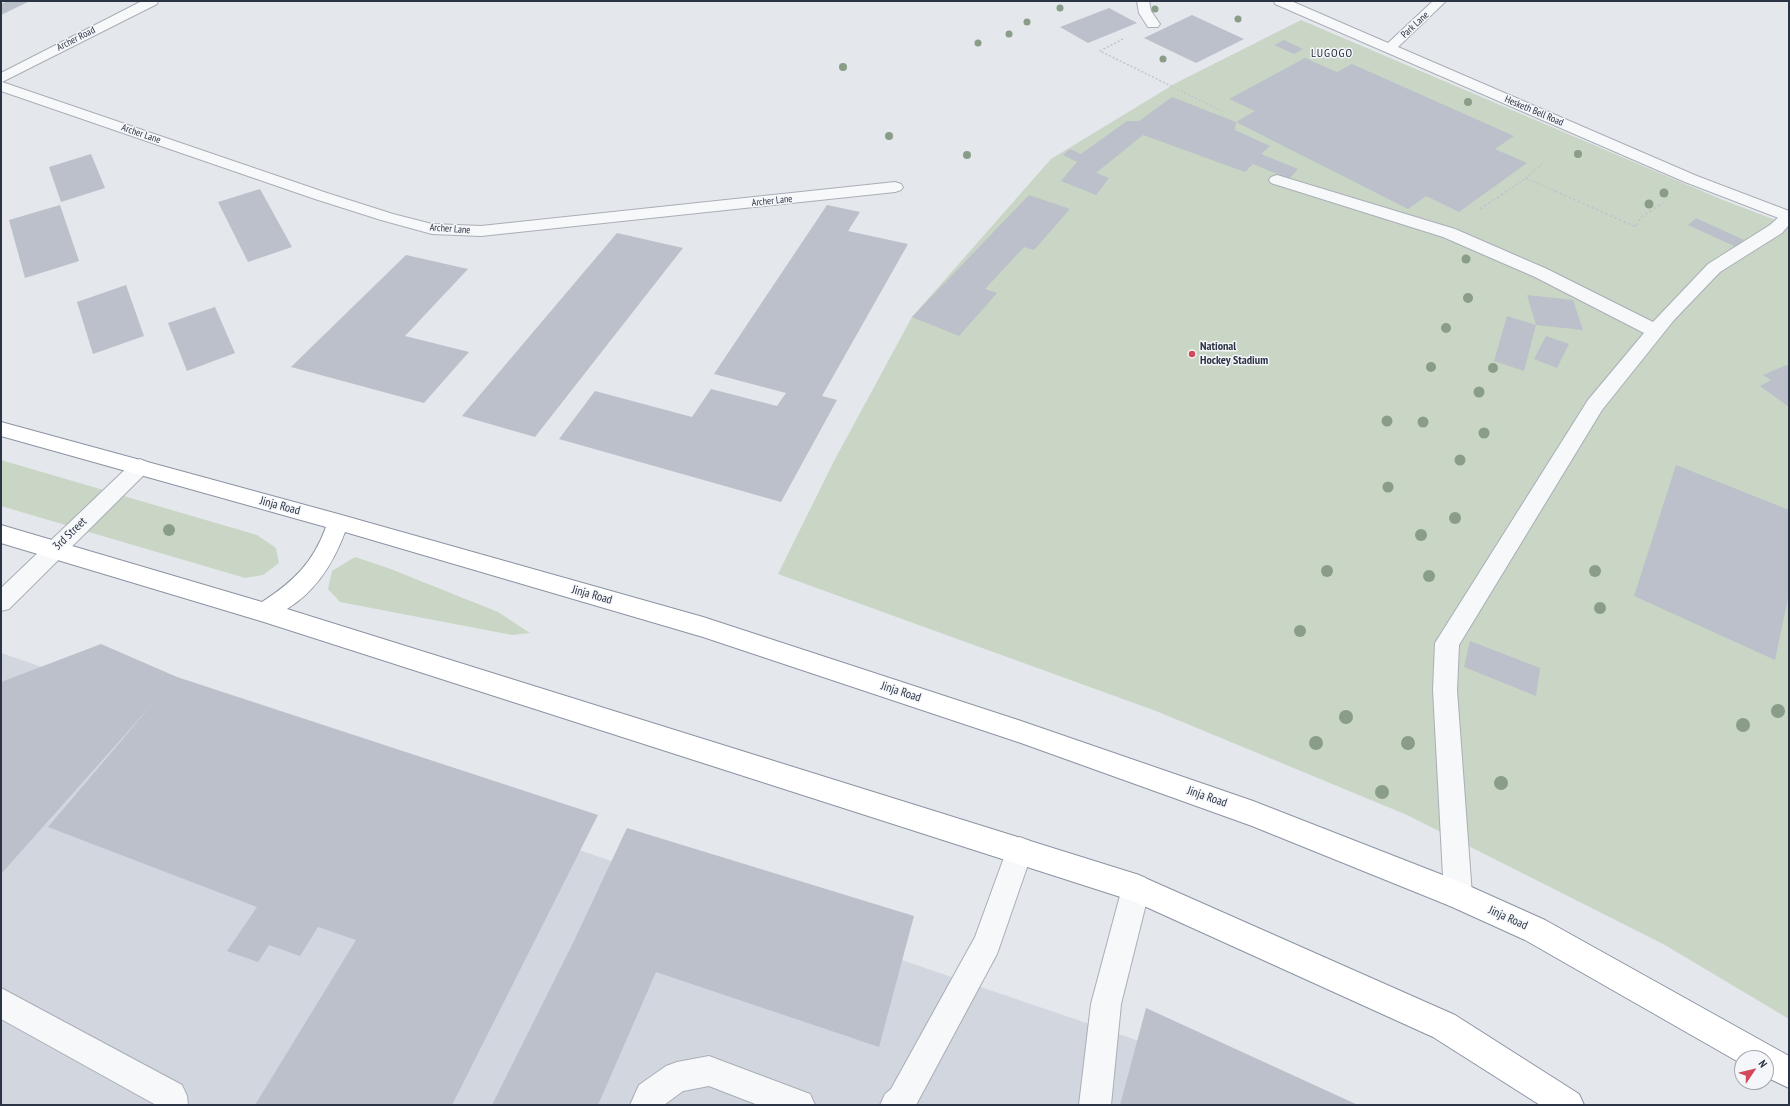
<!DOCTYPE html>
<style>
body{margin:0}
#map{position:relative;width:1790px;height:1106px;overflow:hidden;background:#e4e7ec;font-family:"PT Sans Narrow",sans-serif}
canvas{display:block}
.frame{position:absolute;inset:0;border:2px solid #2b3445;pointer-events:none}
.north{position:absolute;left:1734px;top:1050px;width:40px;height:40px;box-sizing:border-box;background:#f4f6f9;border:1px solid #a4a8b1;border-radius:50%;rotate:55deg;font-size:11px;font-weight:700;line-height:16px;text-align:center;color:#2b3445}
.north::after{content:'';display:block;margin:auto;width:14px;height:18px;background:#d1495b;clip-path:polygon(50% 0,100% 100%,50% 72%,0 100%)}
</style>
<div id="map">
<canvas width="1790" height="1106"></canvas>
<div class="frame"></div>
<div class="north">N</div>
</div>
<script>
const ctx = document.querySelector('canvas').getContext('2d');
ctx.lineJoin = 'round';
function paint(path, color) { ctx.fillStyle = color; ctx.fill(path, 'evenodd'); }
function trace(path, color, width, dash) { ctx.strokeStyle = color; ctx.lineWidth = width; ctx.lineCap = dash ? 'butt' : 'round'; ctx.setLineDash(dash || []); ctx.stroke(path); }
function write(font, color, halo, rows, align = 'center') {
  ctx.font = font + ' "PT Sans Narrow",sans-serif'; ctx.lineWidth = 3; ctx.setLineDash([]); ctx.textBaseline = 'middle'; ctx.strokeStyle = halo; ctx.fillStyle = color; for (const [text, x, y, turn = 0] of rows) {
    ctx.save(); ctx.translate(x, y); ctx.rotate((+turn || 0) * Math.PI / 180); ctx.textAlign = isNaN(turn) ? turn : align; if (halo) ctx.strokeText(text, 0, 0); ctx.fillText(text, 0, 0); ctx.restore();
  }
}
paint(new Path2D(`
 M 1,653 L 1327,1105 L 1,1105 Z`), '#d2d6de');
paint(new Path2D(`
 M 1301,20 L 1723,200 L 1789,225 L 1789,1019 L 1665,945 L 1407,815 L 1156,711 L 778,574 L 834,461 L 912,317 L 1051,159 L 1176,83 Z
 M 1,460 L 257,535 L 276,548 L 279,563 L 263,575 L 245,578 L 1,506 Z
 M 355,557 L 388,568 L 498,612 L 530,633 L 512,635 L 340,602 L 328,589 L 332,571 Z`), '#c9d6c5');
paint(new Path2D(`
 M 8,1 L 30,1 L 1,15 L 1,4 Z
 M 1109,8 L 1137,23 L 1088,43 L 1060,27 Z
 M 1192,15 L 1244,39 L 1196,63 L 1144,38 Z
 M 1284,40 L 1303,49 L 1294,54 L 1274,45 Z
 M 1305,58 L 1337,72 L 1352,64 L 1514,136 L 1495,149 L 1527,163 L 1459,212 L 1426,196 L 1408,209 L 1236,122 L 1255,111 L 1229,99 Z
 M 1172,97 L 1236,122 L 1235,130 L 1270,146 L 1261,154 L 1298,169 L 1289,179 L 1253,164 L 1245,172 L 1143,135 L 1096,173 L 1109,178 L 1096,195 L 1061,181 L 1077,162 L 1063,155 L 1070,149 L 1081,154 L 1127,121 L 1139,121 Z
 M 91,154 L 105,188 L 61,202 L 49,167 Z
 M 260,189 L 292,247 L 248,262 L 218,202 Z
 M 1029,195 L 1070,209 L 1034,250 L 1024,247 L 985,289 L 997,293 L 959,336 L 912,317 Z
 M 60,205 L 79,261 L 25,278 L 9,220 Z
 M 827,205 L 860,212 L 848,231 L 908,244 L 822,396 L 837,400 L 781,502 L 559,439 L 595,391 L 692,417 L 711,389 L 777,406 L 786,393 L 714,374 Z
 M 1696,218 L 1744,240 L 1736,247 L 1688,225 Z
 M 617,233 L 683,248 L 535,437 L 462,416 Z
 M 406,255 L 468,269 L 405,336 L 469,352 L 424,403 L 291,367 Z
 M 126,285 L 144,336 L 93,354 L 77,302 Z
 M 1527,295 L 1573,300 L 1583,330 L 1536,325 L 1524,371 L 1494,361 L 1507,316 L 1536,325 Z
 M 215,307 L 235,353 L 187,371 L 168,323 Z
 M 1546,336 L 1569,344 L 1557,368 L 1534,359 Z
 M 1789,364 L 1789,407 L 1760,386 L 1771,380 L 1763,375 Z
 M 1676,465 L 1789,510 L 1789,593 L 1775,660 L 1634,596 Z
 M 1470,641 L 1540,668 L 1536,696 L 1464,667 Z
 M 101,644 L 177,677 L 598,815 L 452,1105 L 255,1105 L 356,940 L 318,927 L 300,956 L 269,945 L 258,962 L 227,951 L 257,907 L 48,827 L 155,701 L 1,874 L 1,682 Z
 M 627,828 L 914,916 L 879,1047 L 656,972 L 598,1105 L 492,1105 L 573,943 Z
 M 1146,1008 L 1358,1105 L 1120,1105 Z`), '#bbc0ca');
const service = new Path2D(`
 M 1137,1 L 1149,1 L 1151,11 L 1160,24 L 1158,27 L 1148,27 L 1139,13 Z
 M 1277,175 L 1455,229 L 1547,269 L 1653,322 L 1708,264 L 1770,225 L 1782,214 L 1789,212 L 1789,225 L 1782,233 L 1720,272 L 1674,320 L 1602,410 L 1459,645 L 1457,690 L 1472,895 L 1468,905 L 1458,909 L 1448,905 L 1444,895 L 1433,690 L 1435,643 L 1588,400 L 1644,333 L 1535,277 L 1443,237 L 1271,183 L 1269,180 L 1271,177 Z
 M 1020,837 L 1030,841 L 1033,850 L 997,954 L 916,1105 L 880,1105 L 885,1094 L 891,1089 L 975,937 L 1010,841 Z
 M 1136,874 L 1146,878 L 1150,888 L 1121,1004 L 1111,1105 L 1079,1105 L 1091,1004 L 1122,888 L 1126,878 Z
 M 1,988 L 182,1085 L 187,1096 L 188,1105 L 156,1105 L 1,1019 Z
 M 709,1056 L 810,1094 L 815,1105 L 758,1105 L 709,1086 L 683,1091 L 664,1105 L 630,1105 L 639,1085 L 666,1066 L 677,1062 Z`);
const minor = new Path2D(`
 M 142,1 L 158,1 L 157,4 L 2,82 L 327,193 L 393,214 L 432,224 L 481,226 L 895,182 L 901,184 L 903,187 L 901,190 L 895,192 L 481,236 L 432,234 L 381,220 L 315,199 L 1,91 L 1,73 Z
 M 1274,1 L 1291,1 L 1388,43 L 1433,1 L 1446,1 L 1398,47 L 1697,176 L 1789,211 L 1789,222 L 1685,182 L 1275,4 Z
 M 140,459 L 147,462 L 150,467 L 147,472 L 9,609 L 1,611 L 1,588 L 133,462 Z`);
const trunk = new Path2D(`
 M 1,422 L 338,514 L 703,617 L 1021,721 L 1253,801 L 1458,881 L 1545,920 L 1789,1056 L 1789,1088 L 1766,1077 L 1766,1058 L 1742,1058 L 1742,1064 L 1525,940 L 1450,906 L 1252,826 L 1021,743 L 703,637 L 345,532 C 333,564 316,591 287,609 L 1136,874 L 1455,1015 L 1579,1094 L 1584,1105 L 1540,1105 L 1433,1037 L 1133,901 L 264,622 L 1,543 L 1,525 L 262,602 C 293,582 313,563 326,527 L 1,436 Z`);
trace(service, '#a9aeb7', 2);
trace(minor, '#a9aeb7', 2);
trace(trunk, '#8b94a3', 2);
trace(new Path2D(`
 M 1123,39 L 1100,51 L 1224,112
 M 1526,178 L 1557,192
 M 1506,192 L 1526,178 L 1544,162`), '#c2c5cb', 1.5, [2, 2]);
trace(new Path2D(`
 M 1555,191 L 1636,227 L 1641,217 L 1663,203
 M 1480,209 L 1507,191`), '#c2c5cb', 2, [2.5, 2.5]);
paint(service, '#f7f8fa');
paint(minor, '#f7f8fa');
paint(trunk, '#fff');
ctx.fillStyle = '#899d89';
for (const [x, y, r] of [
 [1060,8,3.5],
 [1155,9,3.5],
 [1238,19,3.5],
 [1027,22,3.5],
 [1009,34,3.5],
 [978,43,3.5],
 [1163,59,3.5],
 [843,67,4],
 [1468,102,4],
 [889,136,4],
 [1578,154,4],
 [967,155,4],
 [1664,193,4.5],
 [1649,204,4.5],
 [1466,259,4.5],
 [1468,298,5],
 [1446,328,5],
 [1431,367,5],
 [1493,368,5],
 [1479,392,5.5],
 [1387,421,5.5],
 [1423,422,5.5],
 [1484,433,5.5],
 [1460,460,5.5],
 [1388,487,5.5],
 [1455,518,6],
 [169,530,6],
 [1421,535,6],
 [1327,571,6],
 [1595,571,6],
 [1429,576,6],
 [1600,608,6],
 [1300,631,6],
 [1778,711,7],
 [1346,717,7],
 [1743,725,7],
 [1316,743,7],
 [1408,743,7],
 [1501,783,7],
 [1382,792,7]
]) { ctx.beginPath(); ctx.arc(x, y, r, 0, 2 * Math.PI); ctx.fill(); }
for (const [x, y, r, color] of [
 [1192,354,4,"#d1495b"]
]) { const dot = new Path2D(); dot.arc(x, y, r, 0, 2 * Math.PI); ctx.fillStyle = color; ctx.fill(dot); trace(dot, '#f4f6f9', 1.5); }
write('10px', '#2b3445', '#f4f6f9', [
 ["Park Lane",1415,25,-43],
 ["Archer Road",76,39,-27],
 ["Hesketh Bell Road",1534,111,23],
 ["Archer Lane",141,134,19],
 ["Archer Lane",772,201,-6],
 ["Archer Lane",450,229,4]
]);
ctx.letterSpacing = '1px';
write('12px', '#1d2536', '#f4f6f9', [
 ["LUGOGO",1332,54]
]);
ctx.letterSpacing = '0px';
write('bold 12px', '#2b3445', '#f4f6f9', [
 ["National",1200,347],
 ["Hockey Stadium",1200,361]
], 'left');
write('12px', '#2b3445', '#f4f6f9', [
 ["Jinja Road",280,506,15],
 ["3rd Street",70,534,-44],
 ["Jinja Road",592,595,16],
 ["Jinja Road",901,692,18],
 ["Jinja Road",1207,797,19],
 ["Jinja Road",1508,918,24]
]);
</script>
